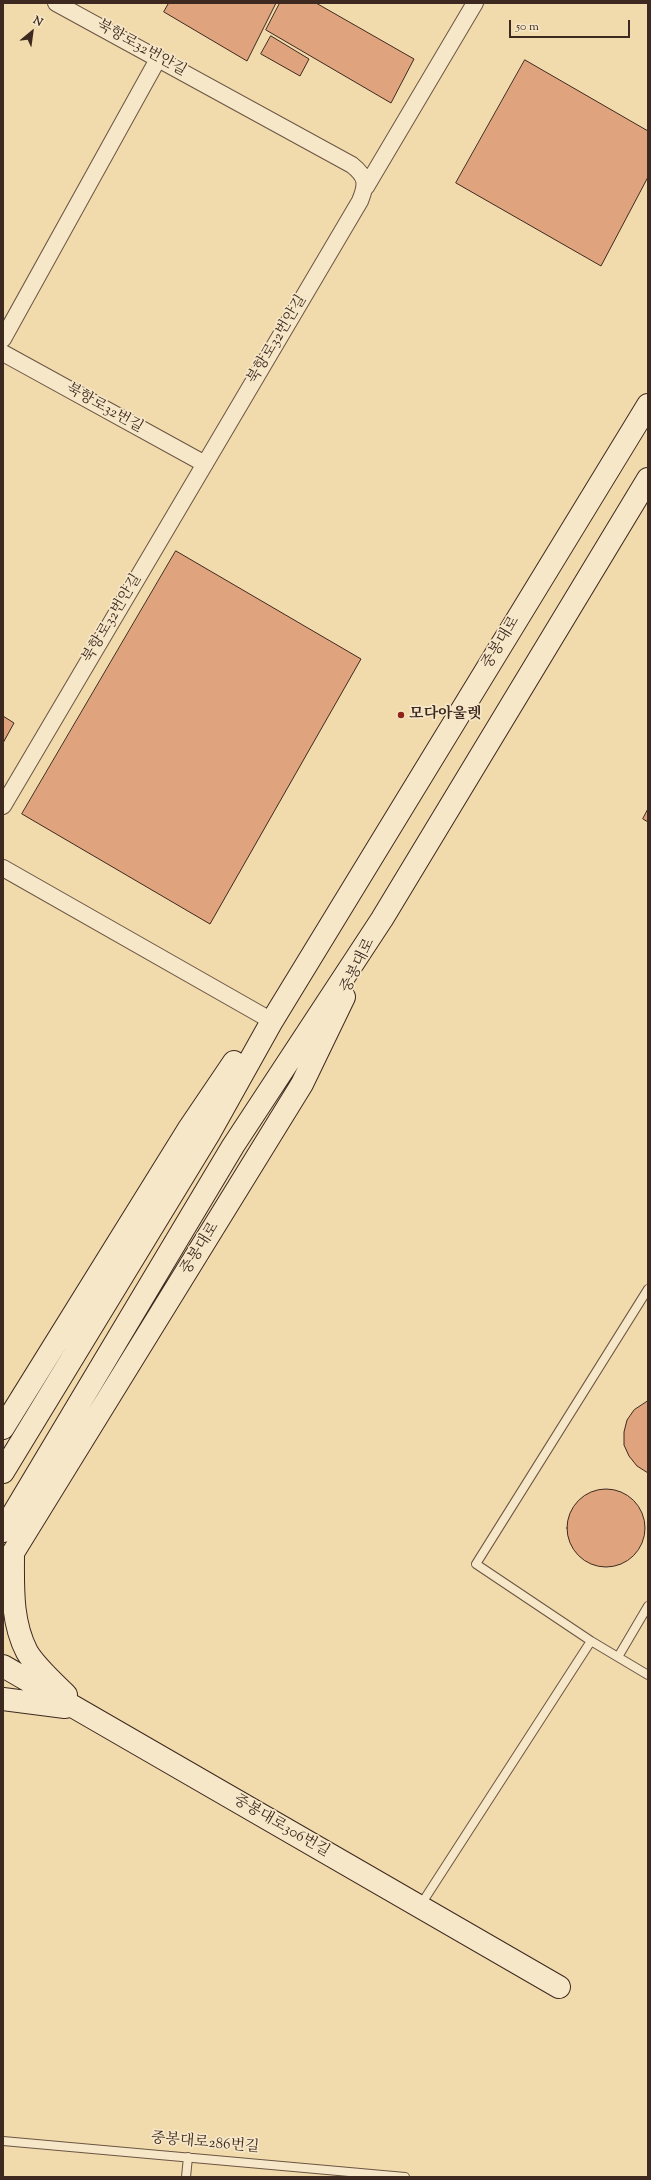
<!DOCTYPE html>
<meta charset="utf-8">
<style>
body{margin:0}
#map{position:relative;width:651px;height:2180px;overflow:hidden;background:#f1daab;font-family:"Sorts Mill Goudy",serif}
canvas{display:block}
.frame{position:absolute;inset:0;border:4px solid #3e2920;pointer-events:none}
.north{position:absolute;left:12px;top:12px;width:40px;height:40px;-webkit-text-stroke:3px #f6e7c8;paint-order:stroke;rotate:29deg;font-size:11px;font-weight:700;line-height:16px;text-align:center;color:#3e2920}
.north::after{content:'';display:block;margin:auto;width:14px;height:18px;background:#3e2920;clip-path:polygon(50% 0,100% 100%,50% 72%,0 100%)}
.scale{position:absolute;left:509px;top:20px;width:121px;height:18px;box-sizing:border-box;border:2px solid #3e2920;border-top:0;padding-left:5px;font-size:12px;line-height:14px;white-space:nowrap;color:#3e2920;-webkit-text-stroke:3px #f6e7c8;paint-order:stroke}
</style>
<div id="map">
<canvas width="651" height="2180"></canvas>
<div class="frame"></div>
<div class="north">N</div>
<div class="scale">50 m</div>
</div>
<script>
const ctx = document.querySelector('canvas').getContext('2d');
ctx.lineJoin = 'round';
function paint(path, color) { ctx.fillStyle = color; ctx.fill(path, 'evenodd'); }
function trace(path, color, width, dash) { ctx.strokeStyle = color; ctx.lineWidth = width; ctx.lineCap = dash ? 'butt' : 'round'; ctx.setLineDash(dash || []); ctx.stroke(path); }
function write(font, color, halo, rows, align = 'center') {
  ctx.font = font + ' "Sorts Mill Goudy","Noto Serif KR",serif'; ctx.lineWidth = 3.5; ctx.setLineDash([]); ctx.textBaseline = 'middle'; ctx.strokeStyle = halo; ctx.fillStyle = color; for (const [text, x, y, turn = 0] of rows) {
    ctx.save(); ctx.translate(x, y); ctx.rotate((+turn || 0) * Math.PI / 180); ctx.textAlign = isNaN(turn) ? turn : align; if (halo) ctx.strokeText(text, 0, 0); ctx.fillText(text, 0, 0); ctx.restore();
  }
}
const building = new Path2D(`
 M 169,3 L 276,3 L 247,61 L 164,12 Z
 M 280,3 L 316,3 L 414,59 L 391,103 L 266,30 Z
 M 271,36 L 309,59 L 300,76 L 261,54 Z
 M 525,60 L 648,131 L 648,177 L 601,266 L 456,183 Z
 M 176,551 L 361,659 L 210,924 L 22,814 Z
 M 3,716 L 14,723 L 3,743 Z
 M 648,809 L 648,822 L 643,819 Z
 M 648,1401 L 648,1473 L 637,1466 L 629,1456 L 624,1445 L 624,1432 L 627,1420 L 634,1410 Z
 M567 1528a39 39 0 1 1 78 0a39 39 0 1 1-78 0Z`);
paint(building, '#dfa47e');
trace(building, '#3e2920', 1);
const lane = new Path2D(`
 M 648,1289 L 476,1564 L 591,1641 L 648,1675
 M 618,1657 L 648,1606
 M 420,1906 L 591,1641
 M 3,2141 L 405,2177
 M 186,2177 L 188,2157`);
const street = new Path2D(`
 M 366,187 L 475,3
 M 3,339 L 158,59
 M 3,353 L 205,464
 M 3,806 L 360,201 C 367,184 367,177 352,165 L 56,3
 M 3,868 L 272,1021`);
const secondary = new Path2D(`
 M 3,1428 L 188,1130 L 234,1062
 M 3,1472 L 210,1132 L 272,1021 L 648,405
 M 3,1531 L 233,1146 L 382,919 L 648,479
 M 13,1553 C 13,1587 11,1621 27,1652 C 35,1666 54,1683 66,1695
 M 3,1569 L 302,1084 L 344,997
 M 3,1666 L 559,1987
 M 3,1699 L 65,1707`);
trace(lane, '#6b5543', 10);
trace(street, '#6b5543', 18);
trace(secondary, '#3e2920', 24);
trace(lane, '#f6e7c8', 8);
trace(street, '#f6e7c8', 16);
trace(secondary, '#f6e7c8', 22);
for (const [x, y, r, color] of [
 [401,715,4,"#8f2418"]
]) { const dot = new Path2D(); dot.arc(x, y, r, 0, 2 * Math.PI); ctx.fillStyle = color; ctx.fill(dot); trace(dot, '#f6e7c8', 1.5); }
write('15px', '#3e2920', '#f6e7c8', [
 ["북항로32번안길",141,49,29],
 ["북항로32번안길",278,340,-59],
 ["북항로32번길",104,409,29],
 ["북항로32번안길",113,619,-59],
 ["중봉대로",502,643,-59],
 ["중봉대로",359,966,-64],
 ["중봉대로",201,1249,-58],
 ["중봉대로306번길",281,1827,30],
 ["중봉대로286번길",205,2144,5]
]);
write('bold 15px', '#3e2920', '#f6e7c8', [
 ["모다아울렛",409,715]
], 'left');
</script>
